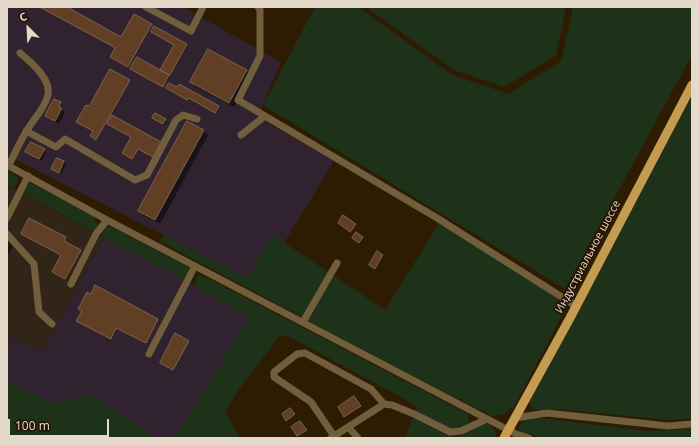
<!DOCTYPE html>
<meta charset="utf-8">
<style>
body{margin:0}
#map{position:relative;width:699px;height:445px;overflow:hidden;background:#2e1c02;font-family:"Open Sans",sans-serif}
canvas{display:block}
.frame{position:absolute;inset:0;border:8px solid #e5d9ca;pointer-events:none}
.north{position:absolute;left:8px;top:8px;width:40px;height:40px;-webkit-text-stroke:3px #241300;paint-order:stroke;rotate:336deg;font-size:11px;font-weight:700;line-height:16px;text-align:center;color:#e5d9ca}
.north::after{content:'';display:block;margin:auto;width:14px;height:18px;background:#e5d9ca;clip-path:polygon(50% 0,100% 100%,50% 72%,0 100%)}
.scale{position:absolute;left:8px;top:419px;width:101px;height:18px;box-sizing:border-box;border:2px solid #e5d9ca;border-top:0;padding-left:5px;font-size:12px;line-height:14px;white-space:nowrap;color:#e5d9ca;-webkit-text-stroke:3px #241300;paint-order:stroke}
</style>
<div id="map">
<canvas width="699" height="445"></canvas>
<div class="frame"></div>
<div class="north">С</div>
<div class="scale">100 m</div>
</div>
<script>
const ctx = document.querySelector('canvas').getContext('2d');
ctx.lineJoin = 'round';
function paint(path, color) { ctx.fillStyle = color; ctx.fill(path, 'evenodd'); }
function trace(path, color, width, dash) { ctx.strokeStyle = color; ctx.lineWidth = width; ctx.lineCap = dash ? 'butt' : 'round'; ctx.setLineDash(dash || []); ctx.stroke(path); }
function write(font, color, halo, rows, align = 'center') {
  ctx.font = font + ' "Open Sans",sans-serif'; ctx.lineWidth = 3; ctx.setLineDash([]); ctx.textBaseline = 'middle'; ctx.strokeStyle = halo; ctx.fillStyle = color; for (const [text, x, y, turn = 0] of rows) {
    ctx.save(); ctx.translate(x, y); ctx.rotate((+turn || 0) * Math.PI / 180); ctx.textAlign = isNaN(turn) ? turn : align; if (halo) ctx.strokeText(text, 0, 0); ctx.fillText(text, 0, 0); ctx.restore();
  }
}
paint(new Path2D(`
 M 9,186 L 104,238 L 44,350 L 7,336 L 7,191 Z`), '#312517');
paint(new Path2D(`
 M 7,7 L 183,7 L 281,62 L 258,117 L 334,161 L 284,243 L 273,235 L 247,278 L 7,155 Z
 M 104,238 L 195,286 L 250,319 L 174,438 L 156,438 L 89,394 L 56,404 L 7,382 L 7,336 L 44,350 Z`), '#30222e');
paint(new Path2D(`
 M 315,7 L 361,7 L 361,9 L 452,75 L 509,94 L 561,61 L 573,7 L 692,7 L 692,55 L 565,289 L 263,105 Z
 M 366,7 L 566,7 L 556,55 L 505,87 L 454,70 Z
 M 692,95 L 692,418 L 668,420 L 559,409 L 535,410 L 529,403 L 540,380 L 577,315 Z
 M 7,171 L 9,171 L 19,178 L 14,189 L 9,186 L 7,191 Z
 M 29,182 L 95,217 L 94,221 L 98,224 L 94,232 L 23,193 Z
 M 440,222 L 551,292 L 560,303 L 563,313 L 514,407 L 504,414 L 492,416 L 376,357 L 160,241 L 164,235 L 247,278 L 273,235 L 385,310 Z
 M 107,226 L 114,228 L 190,268 L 184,280 L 101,236 Z
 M 200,274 L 468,414 L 469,422 L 462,428 L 449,428 L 415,411 L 417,406 L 286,335 L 279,337 L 242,385 L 225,412 L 241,438 L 174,438 L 249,319 L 195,286 L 196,278 Z
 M 7,382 L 56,404 L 89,394 L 156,438 L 7,438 Z
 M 413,418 L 448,436 L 459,436 L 485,424 L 491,425 L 495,432 L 496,438 L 405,438 Z
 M 540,418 L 648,431 L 692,429 L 692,438 L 542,438 L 518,431 L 523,420 Z`), '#1d3219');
paint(new Path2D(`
 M 41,7 L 65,7 L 122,38 L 152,26 L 129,67 L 112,58 L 116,48 Z
 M 175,45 L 187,45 L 164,87 L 132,70 L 160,72 Z
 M 246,71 L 251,75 L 234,107 L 196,87 L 192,82 Z
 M 129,81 L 97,140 L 92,137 L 94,131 L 89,108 Z
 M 60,103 L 63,107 L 62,109 L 65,112 L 59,124 L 50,119 L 46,116 Z
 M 154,118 L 165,120 L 167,122 L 165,125 Z
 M 204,131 L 208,135 L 160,224 L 144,216 L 140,211 Z
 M 44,150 L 46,152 L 42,161 L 26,152 Z
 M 58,159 L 66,164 L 61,174 L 53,169 Z
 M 22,234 L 65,238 L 64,243 L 80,251 L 66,279 L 54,272 L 62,255 Z
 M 7,242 L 13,247 L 7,257 Z
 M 377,253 L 383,257 L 376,269 L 370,265 Z
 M 95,287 L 158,320 L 146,343 L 117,328 L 112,339 L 78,321 Z
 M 188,341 L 174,370 L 162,363 Z
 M 354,397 L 361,407 L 346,417 L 339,407 Z
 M 300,422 L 306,431 L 299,436 L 292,427 Z`), '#0007');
const building = new Path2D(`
 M 40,7 L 67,7 L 121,37 L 134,14 L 152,24 L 128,67 L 110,57 L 115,48 Z
 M 154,26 L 187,44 L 170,75 L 160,70 L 174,45 L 151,32 Z
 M 208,49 L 247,70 L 229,103 L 190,82 Z
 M 137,57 L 169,75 L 163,87 L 130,69 Z
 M 110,69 L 130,80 L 96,140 L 90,136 L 93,131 L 76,122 L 86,105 L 89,106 Z
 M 169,83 L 177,87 L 179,84 L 219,106 L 215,113 L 189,98 L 187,100 L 166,88 Z
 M 54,99 L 61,102 L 59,106 L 62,108 L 55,121 L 45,116 Z
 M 155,113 L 166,119 L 163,124 L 152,118 Z
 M 112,115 L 161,142 L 153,157 L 138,149 L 132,159 L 122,153 L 131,137 L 107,124 Z
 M 187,121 L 204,130 L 155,220 L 138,211 Z
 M 31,142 L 45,149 L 39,159 L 25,152 Z
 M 57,158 L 64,161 L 59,173 L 51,169 Z
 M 343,215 L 356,224 L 350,232 L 338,223 Z
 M 29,218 L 66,237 L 64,241 L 81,250 L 65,279 L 52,272 L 61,255 L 21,234 Z
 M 356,232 L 363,237 L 359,243 L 352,238 Z
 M 377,251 L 383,255 L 375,269 L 369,265 Z
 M 95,285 L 158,319 L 146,343 L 116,328 L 111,339 L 76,321 L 82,311 L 78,309 L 87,292 L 91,294 Z
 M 175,333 L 189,341 L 173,370 L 160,363 Z
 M 354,396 L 361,406 L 344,417 L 338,407 Z
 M 290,408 L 295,414 L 286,421 L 282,414 Z
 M 300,421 L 307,430 L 297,436 L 291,427 Z`);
paint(building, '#613f24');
trace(building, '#7e624d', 1);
trace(new Path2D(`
 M 146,7 L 191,31 L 203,7
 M 258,7 L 260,9 L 260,56 L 238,100 L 437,218 L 576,306
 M 26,131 L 56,147 L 65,139 L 135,180 L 147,175 L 176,120 L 183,115 L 197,119
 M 241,135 L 265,116
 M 7,165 L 107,220 L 516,434 L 529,438
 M 9,165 C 15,153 21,139 29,127 C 35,118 44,108 47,98 C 54,81 31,62 20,53
 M 7,218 L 28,176
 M 7,234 L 34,264 L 39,312 L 52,324
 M 71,284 L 96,234 L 107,220
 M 303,322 L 337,263
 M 149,354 L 195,266
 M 515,418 L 547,413 L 668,426 L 692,424
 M 348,427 L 358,438
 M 334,436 L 311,402 L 274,377 L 274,372 L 297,354 L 305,353 L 371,389 L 384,404
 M 331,438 L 384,404 L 392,405 L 414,414 L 450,432 L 461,431 L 487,419`), '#715e3c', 7);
trace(new Path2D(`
 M 504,438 L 570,318 L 692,85`), '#c39b51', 9);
write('11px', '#e5d9ca', '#241300', [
 ["Индустриальное шоссе",588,257,-62]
]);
</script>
